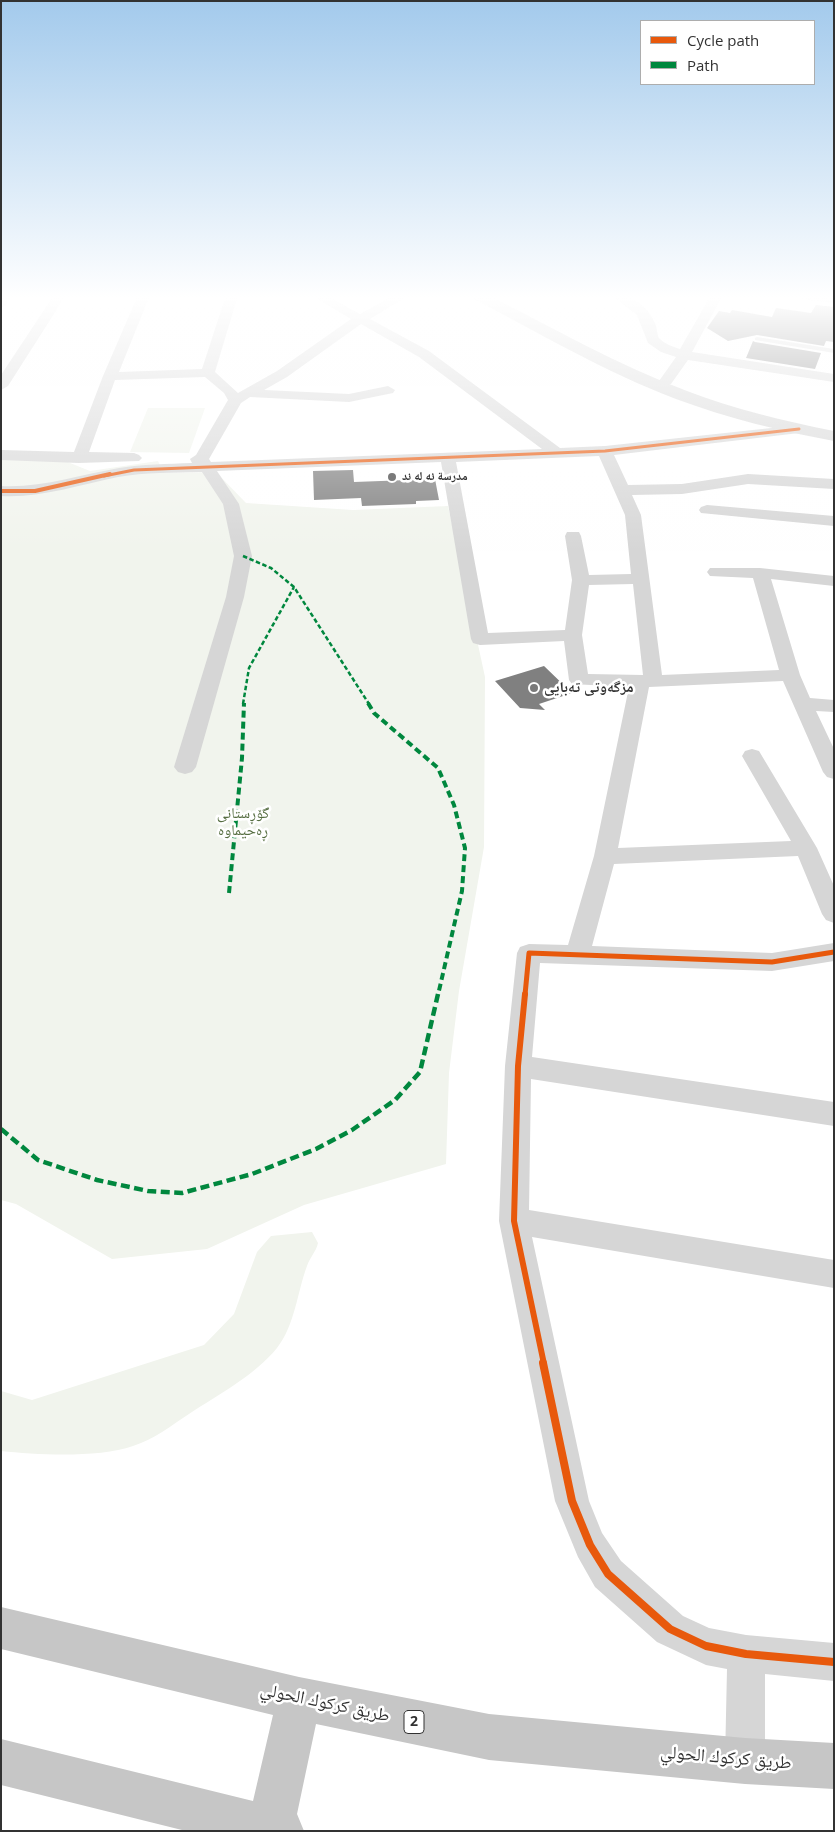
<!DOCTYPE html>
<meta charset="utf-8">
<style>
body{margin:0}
#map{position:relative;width:835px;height:1832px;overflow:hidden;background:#fff;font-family:"Open Sans",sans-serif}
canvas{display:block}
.frame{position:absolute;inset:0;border:2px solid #323232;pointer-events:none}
.legend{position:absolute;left:640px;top:20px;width:175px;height:65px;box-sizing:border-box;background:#fff;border:1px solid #adadad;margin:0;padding:6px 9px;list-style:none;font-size:15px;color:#323232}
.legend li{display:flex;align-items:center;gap:10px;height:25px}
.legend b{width:25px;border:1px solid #adadad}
</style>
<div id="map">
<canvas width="835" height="1832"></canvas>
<div class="frame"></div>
<ul class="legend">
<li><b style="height:6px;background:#e8590c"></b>Cycle path</li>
<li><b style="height:6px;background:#00873e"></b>Path</li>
</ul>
</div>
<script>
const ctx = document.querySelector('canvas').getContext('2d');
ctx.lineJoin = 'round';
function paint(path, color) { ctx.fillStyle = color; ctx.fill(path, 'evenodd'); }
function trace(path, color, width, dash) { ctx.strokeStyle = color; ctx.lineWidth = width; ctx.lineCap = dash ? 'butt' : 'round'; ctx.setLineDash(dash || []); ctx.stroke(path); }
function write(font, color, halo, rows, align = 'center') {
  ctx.font = font + ' "Open Sans","Noto Naskh Arabic",sans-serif'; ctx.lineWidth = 5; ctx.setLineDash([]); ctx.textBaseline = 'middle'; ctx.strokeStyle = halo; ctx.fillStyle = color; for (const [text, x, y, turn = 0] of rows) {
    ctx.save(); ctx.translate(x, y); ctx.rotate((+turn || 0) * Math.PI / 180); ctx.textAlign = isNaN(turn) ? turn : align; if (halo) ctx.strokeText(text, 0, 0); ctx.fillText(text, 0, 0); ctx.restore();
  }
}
paint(new Path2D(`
 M 148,408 L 205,408 L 189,453 L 130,452 Z
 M 1,459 L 60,459 L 90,471 L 158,461 L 164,473 L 216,472 L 246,503 L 353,510 L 448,506 L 485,677 L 484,847 L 459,991 L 449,1073 L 446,1164 L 304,1205 L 207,1249 L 112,1259 L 16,1204 L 1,1200 Z
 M 312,1232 L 318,1243 C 316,1252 310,1257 307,1266 C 297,1293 295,1325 277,1348 C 254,1376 219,1394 189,1414 C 172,1425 153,1440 133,1446 C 99,1458 38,1455 1,1451 L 1,1391 L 32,1400 L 204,1345 L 234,1314 L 257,1252 L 271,1236 Z`), '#f1f4ed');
paint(new Path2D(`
 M 816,305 L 834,307 L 834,342 L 826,341 L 824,346 L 757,335 L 728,341 L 707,328 L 719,311 L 730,313 L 732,310 L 772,317 L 776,308 L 811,313 Z
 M 753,341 L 755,342 L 821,353 L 815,369 L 746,358 Z
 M 353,470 L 354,482 L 435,479 L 439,500 L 416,501 L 416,504 L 362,506 L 361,498 L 314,500 L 313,471 Z
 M 544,666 L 572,693 L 539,704 L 545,710 L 520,708 L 495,681 Z`), '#808080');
paint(new Path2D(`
 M 757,337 L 834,349 L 834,353 L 755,340 L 755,338 Z`), '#d6d6d6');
paint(new Path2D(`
 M 1,295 L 12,295 L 5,306 L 1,307 Z
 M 54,295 L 66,295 L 8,386 L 1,390 L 1,375 Z
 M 138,295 L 150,295 L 119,372 L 202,369 L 226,295 L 238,295 L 215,372 L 238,393 L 277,371 L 351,319 L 311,295 L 326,295 L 360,314 L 394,295 L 409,295 L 370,319 L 429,351 L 560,448 L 605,446 L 799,425 L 804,426 L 806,429 L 804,432 L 799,433 L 614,455 L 628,485 L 682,484 L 748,474 L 834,479 L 834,489 L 748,484 L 682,494 L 632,495 L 641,515 L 662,675 L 779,670 L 753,578 L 710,576 L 707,572 L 710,568 L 760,568 L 834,576 L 834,586 L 771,579 L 800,675 L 810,698 L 834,700 L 834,712 L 816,711 L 834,749 L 834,779 L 827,777 L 823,772 L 783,681 L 649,687 L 618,848 L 791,841 L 742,756 L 745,751 L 752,749 L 759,751 L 817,848 L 834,886 L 834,923 L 826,920 L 822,914 L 798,856 L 614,864 L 592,946 L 772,953 L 834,943 L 834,961 L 772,971 L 540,963 L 532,1057 L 834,1102 L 834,1126 L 531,1079 L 529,1210 L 834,1260 L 834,1288 L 532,1237 L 589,1501 L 602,1533 L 621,1561 L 683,1616 L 709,1628 L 746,1635 L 834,1643 L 834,1681 L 765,1674 L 765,1761 L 759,1775 L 745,1781 L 731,1775 L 725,1761 L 727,1669 L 706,1665 L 657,1642 L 595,1587 L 578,1557 L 555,1501 L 499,1221 L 505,1066 L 517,953 L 520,947 L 529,944 L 568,945 L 594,856 L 629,687 L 572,684 L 569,680 L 564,641 L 480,645 L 473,643 L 471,639 L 441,462 L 217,471 L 239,504 L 252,556 L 244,597 L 196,767 L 192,772 L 185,774 L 178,772 L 174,767 L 226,597 L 234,556 L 223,504 L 202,472 C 174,473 145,472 118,477 C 78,485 42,498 1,496 L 1,486 C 42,488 79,475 119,468 C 143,464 167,464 192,463 L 190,459 L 196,455 L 228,400 L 224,393 L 205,377 L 115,380 L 89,452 L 134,453 L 139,455 L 142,458 L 139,461 L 79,463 L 1,460 L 1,450 L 74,452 L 103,376 ZM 361,324 L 419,357 L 542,449 L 211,462 L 209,459 L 241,403 L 250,397 L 349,402 L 393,393 L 395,390 L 388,386 L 349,394 L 264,390 L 287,377 ZM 599,456 L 625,515 L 631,574 L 589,575 L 581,536 L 579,532 L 567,532 L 565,536 L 572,580 L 565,630 L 488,633 L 456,462 ZM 633,584 L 643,675 L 588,674 L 582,635 L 589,585 Z
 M 611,295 C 631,295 646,304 655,323 C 657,327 657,335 659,338 C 664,344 674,347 680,349 L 711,295 L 723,295 L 692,352 L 834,374 L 834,382 L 688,360 L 671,384 L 661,384 L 659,381 L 676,357 L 661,352 L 648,343 L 637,315 Z
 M 796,295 L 834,295 L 834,303 L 802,299 Z
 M 707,505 L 834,516 L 834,526 L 701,513 L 699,510 L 701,507 Z`), '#d6d6d6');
paint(new Path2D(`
 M 470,295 L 488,295 C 553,328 618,365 687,391 C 734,409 784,421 834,431 L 834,441 C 780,431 727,418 676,399 C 605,372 539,333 472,298 Z`), '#d6d6d6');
paint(new Path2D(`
 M 1,1607 L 299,1677 L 489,1714 L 745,1738 L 834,1743 L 834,1789 L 745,1784 L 489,1760 L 316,1724 L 297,1814 L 304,1831 L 186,1831 L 1,1785 L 1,1739 L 253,1801 L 273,1715 L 1,1649 Z`), '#c6c6c6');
trace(new Path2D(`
 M 243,556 L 271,568 L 294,587 L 369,704
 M 243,704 L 249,668 L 294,587`), '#00873e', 2.5, [4.5, 2.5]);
trace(new Path2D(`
 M 368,703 L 374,713 L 438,768 L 454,805 L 465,848 L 462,891 L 438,995
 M 229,893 L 242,758 L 244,703`), '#00873e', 4, [7, 4]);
trace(new Path2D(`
 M 1,1129 L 38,1160 L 97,1180 L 148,1191 L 182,1193 L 252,1174 L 316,1149 L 352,1130 L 395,1100 L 420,1072 L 438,994`), '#00873e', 4.5, [9, 4.5]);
trace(new Path2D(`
 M 104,476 L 134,470 L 605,451 L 799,429`), '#e8590c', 3);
trace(new Path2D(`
 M 1,491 L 35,491 L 110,474`), '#e8590c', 4);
trace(new Path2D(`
 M 525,995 L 529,953 L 772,962 L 834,952`), '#e8590c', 5);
trace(new Path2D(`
 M 525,994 L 518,1066 L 514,1221 L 544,1364`), '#e8590c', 6);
trace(new Path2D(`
 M 543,1363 L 572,1501 L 590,1545 L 608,1574 L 670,1629 L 706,1646 L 746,1654 L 834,1662`), '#e8590c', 8);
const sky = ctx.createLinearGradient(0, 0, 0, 551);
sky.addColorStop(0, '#a3caec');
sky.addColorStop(0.54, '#fff');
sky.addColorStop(1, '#ffffff00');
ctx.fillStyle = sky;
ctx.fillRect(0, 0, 835, 551);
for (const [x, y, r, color] of [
 [392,477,5,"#7a7a7a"],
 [534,688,5,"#7a7a7a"]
]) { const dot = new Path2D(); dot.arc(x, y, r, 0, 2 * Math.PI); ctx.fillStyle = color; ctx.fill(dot); trace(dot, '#fff', 2); }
write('bold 12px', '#323232', '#fff', [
 ["مدرسة ئه له ند",402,477]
], 'left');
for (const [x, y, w] of [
 [414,1722,20]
]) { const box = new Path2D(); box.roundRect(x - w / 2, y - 11.5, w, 23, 4); ctx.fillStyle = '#fff'; ctx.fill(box); trace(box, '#323232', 1); }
write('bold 14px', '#323232', null, [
 ["2",414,1722]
]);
write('bold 15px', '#323232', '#fff', [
 ["مزگەوتی تەبایی",544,688]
], 'left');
write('15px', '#556d40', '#fff', [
 ["گۆڕستانی",243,814],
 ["ڕەحیماوە",243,831]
]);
write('18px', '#323232', '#fff', [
 ["طريق كركوك الحولي",325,1703,12],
 ["طريق كركوك الحولي",726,1758,5]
]);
</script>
